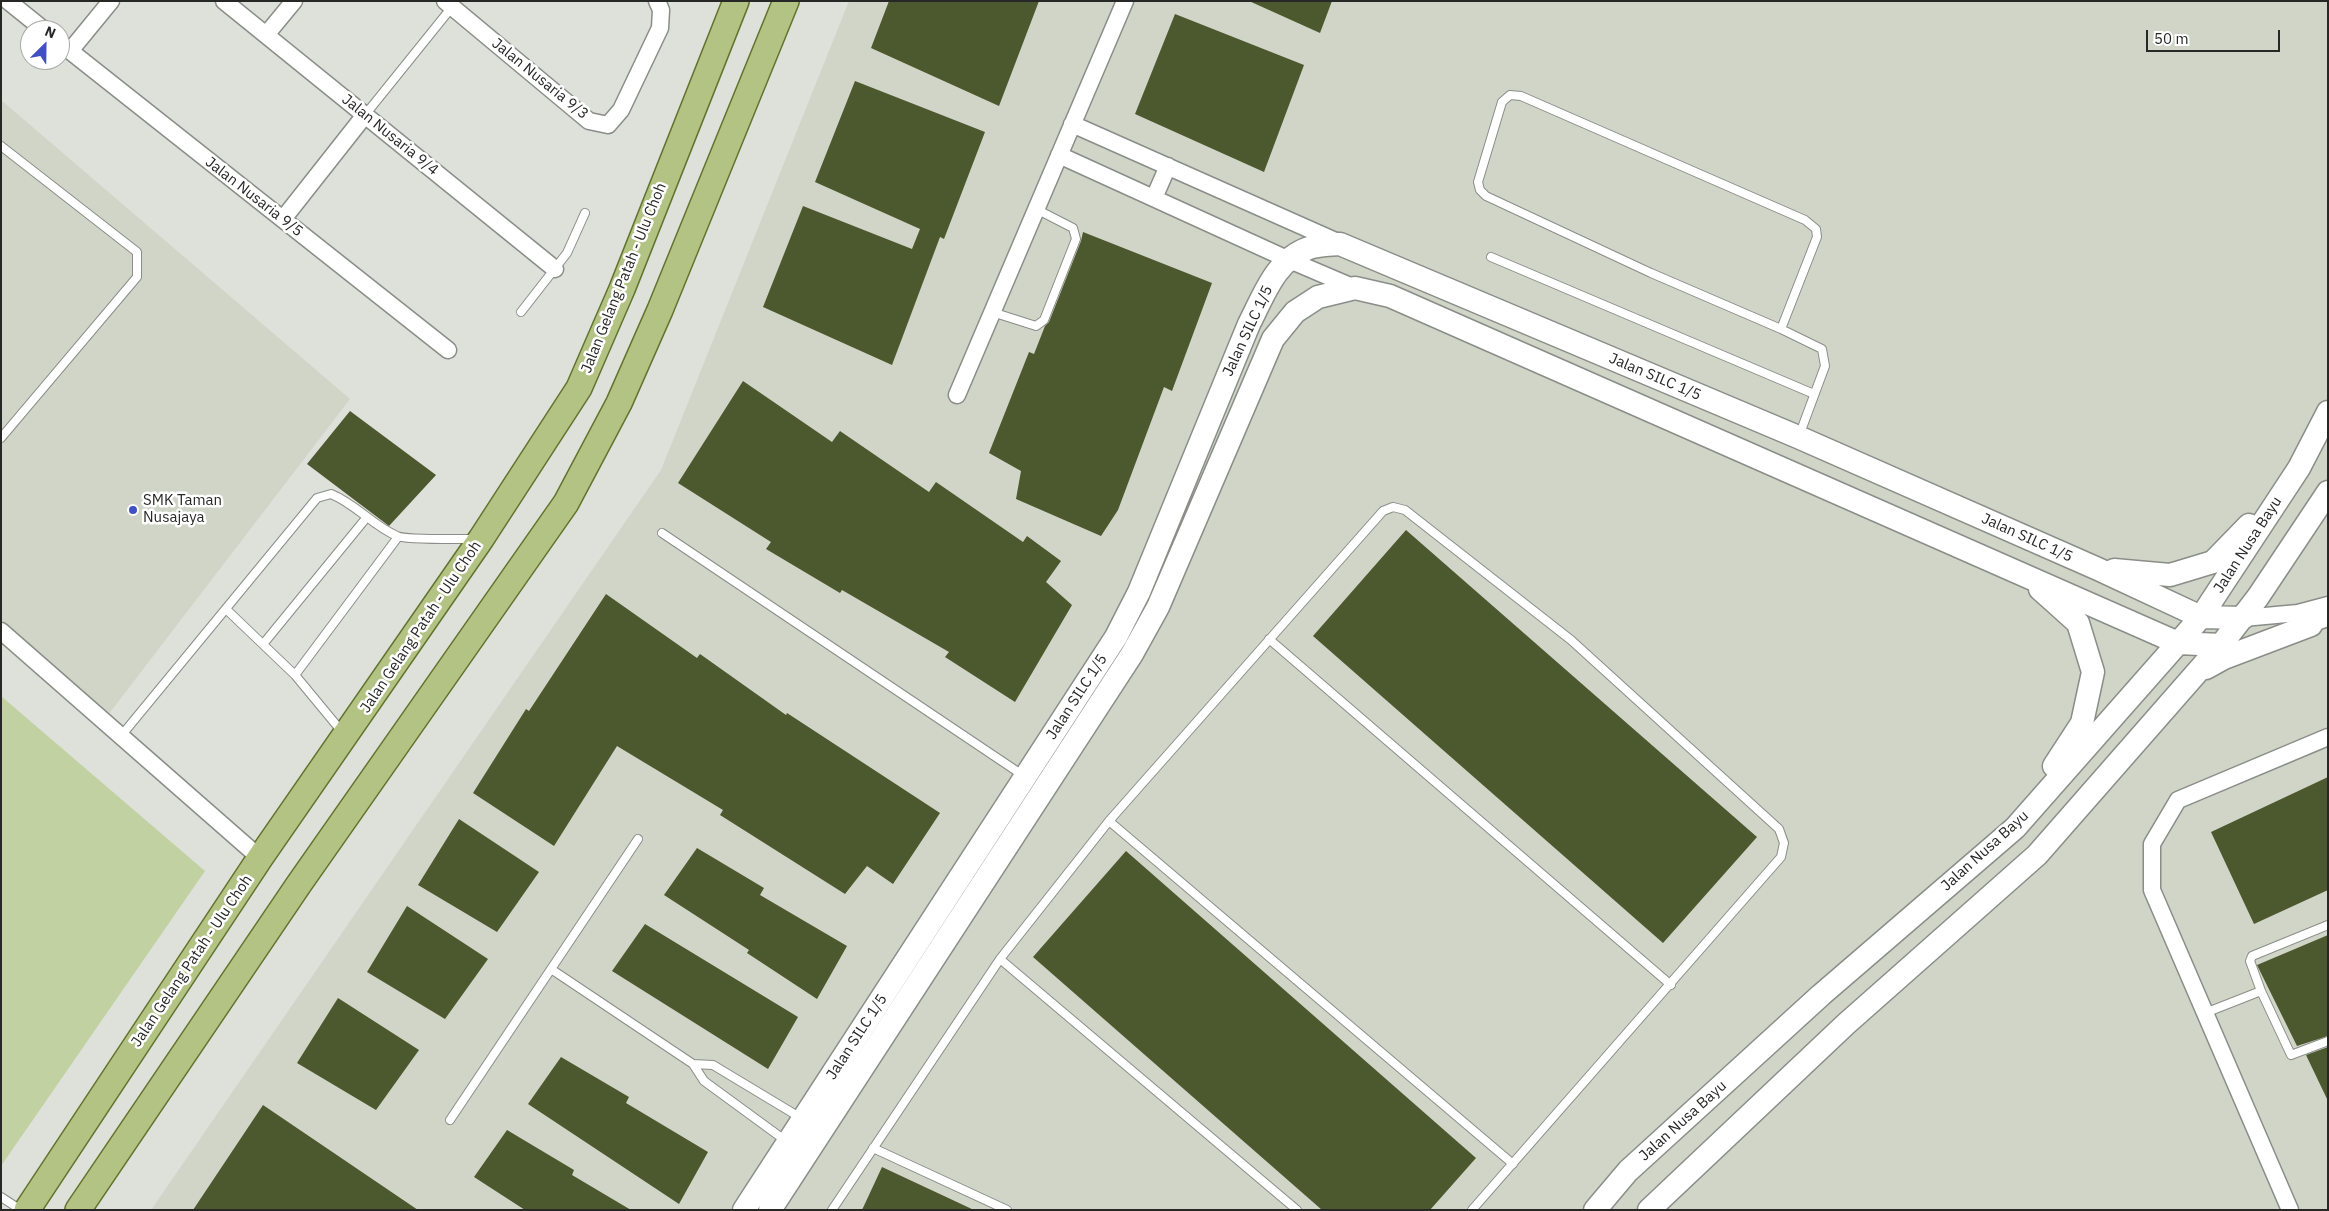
<!DOCTYPE html>
<style>
body{margin:0}
#map{position:relative;width:2329px;height:1211px;overflow:hidden;background:#dee0da;font-family:"IBM Plex Sans",sans-serif}
canvas{display:block}
.frame{position:absolute;inset:0;border:2px solid #272826;pointer-events:none}
.north{position:absolute;left:20px;top:20px;width:50px;height:50px;box-sizing:border-box;background:#fff;border:1px solid #a9a9a8;border-radius:50%;rotate:23deg;font-size:14px;font-weight:700;line-height:20px;text-align:center;color:#272826}
.north::after{content:'';display:block;margin:auto;width:18px;height:22px;background:#4151c5;clip-path:polygon(50% 0,100% 100%,50% 72%,0 100%)}
.scale{position:absolute;left:2146px;top:30px;width:134px;height:22px;box-sizing:border-box;border:2px solid #272826;border-top:0;padding-left:6px;font-size:15px;line-height:18px;white-space:nowrap;color:#272826;-webkit-text-stroke:4px #fff;paint-order:stroke}
</style>
<div id="map">
<canvas width="2329" height="1211"></canvas>
<div class="frame"></div>
<div class="north">N</div>
<div class="scale">50 m</div>
</div>
<script>
const ctx = document.querySelector('canvas').getContext('2d');
ctx.lineJoin = 'round';
function paint(path, color) { ctx.fillStyle = color; ctx.fill(path, 'evenodd'); }
function trace(path, color, width, dash) { ctx.strokeStyle = color; ctx.lineWidth = width; ctx.lineCap = dash ? 'butt' : 'round'; ctx.setLineDash(dash || []); ctx.stroke(path); }
function write(font, color, halo, rows, align = 'center') {
  ctx.font = font + ' "IBM Plex Sans",sans-serif'; ctx.lineWidth = 5; ctx.setLineDash([]); ctx.textBaseline = 'middle'; ctx.strokeStyle = halo; ctx.fillStyle = color; for (const [text, x, y, turn = 0] of rows) {
    ctx.save(); ctx.translate(x, y); ctx.rotate((+turn || 0) * Math.PI / 180); ctx.textAlign = isNaN(turn) ? turn : align; if (halo) ctx.strokeText(text, 0, 0); ctx.fillText(text, 0, 0); ctx.restore();
  }
}
paint(new Path2D(`
 M 849,1 L 2328,1 L 2328,1210 L 151,1210 L 661,470 Z
 M 1,100 L 350,399 L 108,715 L 1,621 Z`), '#d0d5c8');
paint(new Path2D(`
 M 1,696 L 205,871 L 1,1166 Z`), '#c2d1a2');
paint(new Path2D(`
 M 889,1 L 1039,1 L 999,106 L 871,48 Z
 M 1249,1 L 1332,1 L 1320,33 Z
 M 1175,14 L 1304,65 L 1264,172 L 1135,114 Z
 M 855,81 L 985,132 L 944,239 L 940,237 L 892,365 L 763,307 L 803,206 L 912,249 L 920,229 L 815,182 Z
 M 1083,232 L 1212,283 L 1172,391 L 1164,387 L 1118,510 L 1101,536 L 1016,499 L 1021,471 L 989,453 L 1029,352 L 1034,354 L 1045,326 L 1049,322 L 1081,241 Z
 M 743,381 L 832,442 L 840,431 L 929,492 L 936,482 L 1023,542 L 1027,536 L 1061,561 L 1046,582 L 1072,605 L 1015,702 L 945,657 L 949,652 L 842,590 L 840,593 L 766,549 L 771,542 L 678,483 Z
 M 350,411 L 436,475 L 389,526 L 307,464 Z
 M 1406,530 L 1757,837 L 1663,943 L 1313,636 Z
 M 606,594 L 697,658 L 700,654 L 786,715 L 787,713 L 940,813 L 893,884 L 867,866 L 845,894 L 720,815 L 723,810 L 617,746 L 554,846 L 473,793 L 526,709 L 529,711 Z
 M 2328,777 L 2328,890 L 2254,924 L 2211,832 Z
 M 459,819 L 539,872 L 497,932 L 418,885 Z
 M 697,848 L 764,888 L 760,895 L 847,946 L 817,999 L 747,953 L 749,950 L 664,895 Z
 M 1126,851 L 1476,1158 L 1430,1210 L 1322,1210 L 1033,957 Z
 M 407,906 L 488,959 L 445,1019 L 367,972 Z
 M 645,924 L 798,1017 L 768,1069 L 612,971 Z
 M 2328,935 L 2328,1036 L 2297,1046 L 2257,965 Z
 M 338,998 L 419,1050 L 376,1110 L 297,1063 Z
 M 2328,1047 L 2328,1101 L 2306,1055 Z
 M 561,1057 L 629,1097 L 626,1103 L 708,1152 L 679,1204 L 528,1104 Z
 M 263,1105 L 418,1210 L 193,1210 Z
 M 507,1130 L 574,1170 L 572,1175 L 631,1210 L 525,1210 L 474,1177 Z
 M 882,1167 L 974,1210 L 862,1210 Z`), '#4c582d');
const lane = new Path2D(`
 M 365,115 L 452,7
 M 1,146 L 137,252 L 137,277 L 1,438
 M 1491,257 L 1814,394
 M 521,312 L 567,253 L 585,213
 M 992,312 L 1036,326 L 1044,320 L 1076,239 L 1073,228 L 1036,209
 M 1781,329 L 1817,237 L 1816,229 L 1805,220 L 1521,96 L 1510,95 L 1502,102 L 1478,182 L 1480,190 L 1486,196 L 1651,273 L 1781,329 L 1822,349 L 1825,366 L 1799,436
 M 662,533 L 1024,776
 M 227,610 L 295,675 L 343,733
 M 1269,639 L 1671,985
 M 264,643 L 367,517
 M 295,675 L 398,537
 M 121,736 L 317,498 L 331,494 C 356,504 373,526 397,536 C 405,540 462,539 475,539
 M 1109,821 L 1513,1164
 M 1000,959 L 1297,1210
 M 551,969 L 693,1064 L 704,1081 L 786,1141
 M 2261,991 L 2250,961 L 2252,956 L 2328,925
 M 2205,1013 L 2261,991 L 2291,1055 L 2328,1041
 M 693,1064 L 713,1065 L 801,1118
 M 450,1120 L 638,839
 M 873,1148 L 1007,1210
 M 1,1197 L 21,1210
 M 832,1210 L 1000,959 L 1109,821 L 1383,511 L 1393,507 L 1405,510 L 1571,640 L 1779,829 L 1784,843 L 1781,857 L 1472,1210`);
const street = new Path2D(`
 M 8,1 L 44,30
 M 224,1 L 555,269
 M 445,1 L 589,121 L 608,125 L 621,110 L 660,28 L 661,10 L 657,1
 M 266,35 L 294,1
 M 60,43 L 448,350
 M 70,51 L 111,1
 M 1072,124 L 1340,243
 M 1059,155 L 1287,259 L 1355,288
 M 1154,198 L 1168,166
 M 283,219 L 365,115
 M 957,395 L 1125,1
 M 2243,618 L 2298,613 L 2328,605
 M 2301,627 L 2328,618
 M 1,631 L 260,858
 M 2290,1210 L 2152,890 L 2152,844 L 2178,800 L 2328,737`);
const secondary = new Path2D(`
 M 2114,570 L 2170,575 L 2213,562 L 2249,525
 M 2040,589 L 2078,623 L 2093,672 L 2082,723 L 2054,766
 M 2206,668 L 2224,658 L 2311,625
 M 744,1210 L 1116,637 L 1139,592 L 1249,324 C 1264,295 1276,259 1309,248 C 1319,245 1330,245 1340,244 L 1798,437 L 2098,569 L 2201,617 L 2243,618
 M 770,1210 L 1132,654 L 1158,607 L 1273,339 L 1295,312 L 1318,297 L 1355,288 L 1390,296 L 2178,643 L 2221,645
 M 1595,1210 L 1628,1171 L 1821,995 L 2015,828 L 2201,617 L 2299,468 L 2328,412
 M 1649,1210 L 1846,1024 L 2037,855 L 2221,645 L 2258,597 L 2328,492`);
const primary = new Path2D(`
 M 27,1210 L 260,858 L 481,539 L 579,388 L 622,289 L 736,1
 M 78,1210 L 299,884 L 566,503 L 619,403 L 660,310 L 786,1`);
trace(lane, '#8b8d88', 10);
trace(street, '#8b8d88', 19);
trace(secondary, '#8b8d88', 25);
trace(primary, '#62732d', 28);
trace(lane, '#fff', 8);
trace(street, '#fff', 16);
trace(secondary, '#fff', 22);
trace(primary, '#b3c383', 25);
for (const [x, y, r, color] of [
 [133,510,5,"#4151c5"]
]) { const dot = new Path2D(); dot.arc(x, y, r, 0, 2 * Math.PI); ctx.fillStyle = color; ctx.fill(dot); trace(dot, '#fff', 2); }
write('15px', '#272826', '#fff', [
 ["Jalan Nusaria 9/3",540,79,39],
 ["Jalan Nusaria 9/4",390,135,39],
 ["Jalan Nusaria 9/5",254,197,38],
 ["Jalan Gelang Patah - Ulu Choh",624,278,-68],
 ["Jalan SILC 1/5",1248,331,-65],
 ["Jalan SILC 1/5",1655,377,23],
 ["Jalan SILC 1/5",2027,538,24],
 ["Jalan Nusa Bayu",2248,545,-57],
 ["Jalan Gelang Patah - Ulu Choh",421,627,-56],
 ["Jalan SILC 1/5",1077,697,-57],
 ["Jalan Nusa Bayu",1985,851,-42],
 ["Jalan Gelang Patah - Ulu Choh",192,961,-56],
 ["Jalan SILC 1/5",857,1037,-57],
 ["Jalan Nusa Bayu",1683,1121,-42]
]);
write('15px', '#272826', '#fff', [
 ["SMK Taman",143,501],
 ["Nusajaya",143,518]
], 'left');
</script>
